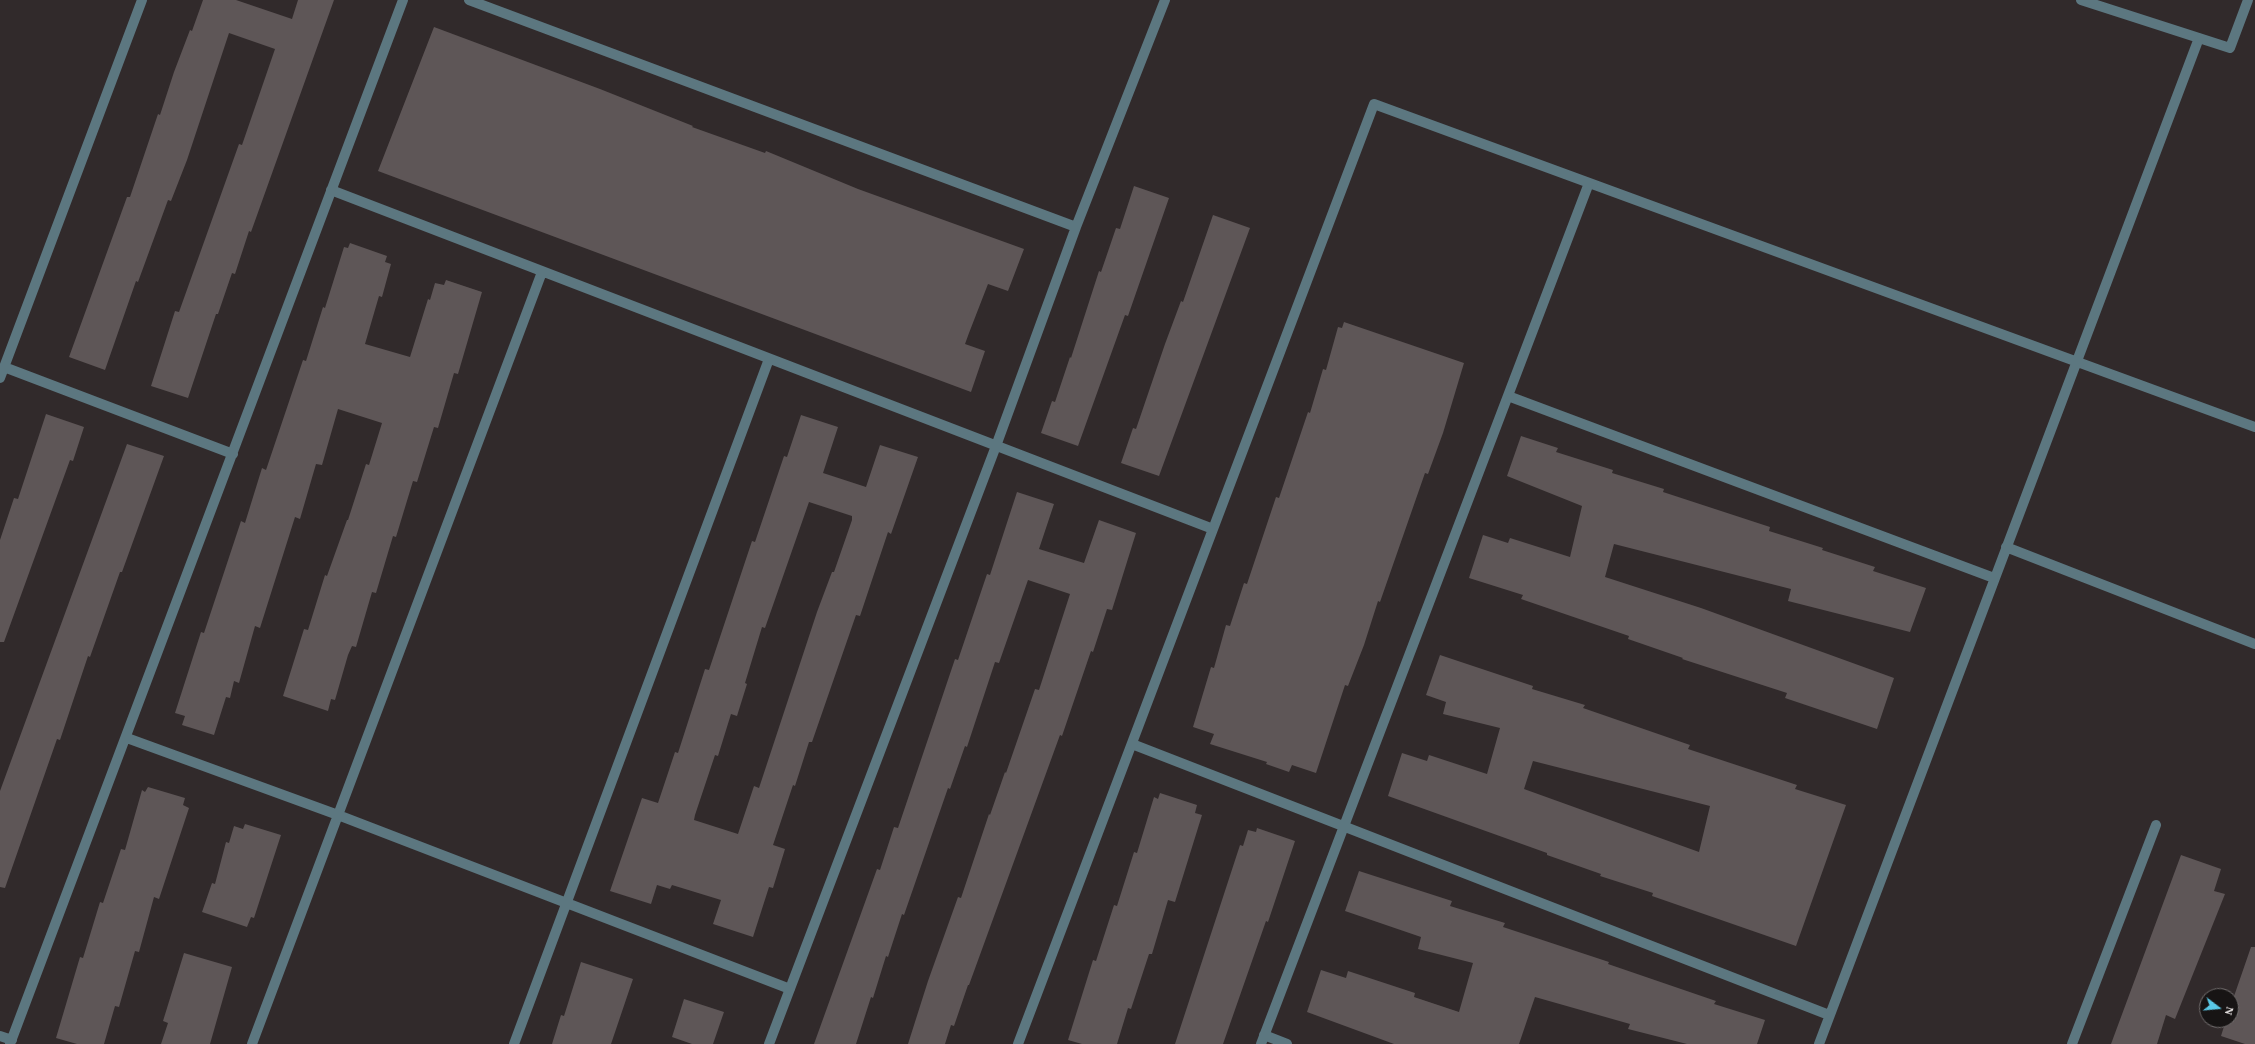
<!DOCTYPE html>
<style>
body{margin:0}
#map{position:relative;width:2255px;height:1044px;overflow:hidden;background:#312a2b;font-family:Georgia,serif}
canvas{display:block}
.north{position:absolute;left:2199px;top:988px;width:40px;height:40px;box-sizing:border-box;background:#171414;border:1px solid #716d6d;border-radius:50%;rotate:106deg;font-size:11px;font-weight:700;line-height:16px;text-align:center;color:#f7f3f3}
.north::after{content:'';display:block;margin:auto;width:14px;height:18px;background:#5ac8e6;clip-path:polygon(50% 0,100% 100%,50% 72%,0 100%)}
</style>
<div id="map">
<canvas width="2255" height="1044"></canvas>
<div class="north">N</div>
</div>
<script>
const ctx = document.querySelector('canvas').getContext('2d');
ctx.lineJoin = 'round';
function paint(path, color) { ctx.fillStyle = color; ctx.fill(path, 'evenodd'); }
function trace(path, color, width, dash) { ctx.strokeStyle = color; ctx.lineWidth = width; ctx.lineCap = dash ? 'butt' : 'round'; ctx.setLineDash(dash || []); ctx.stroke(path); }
paint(new Path2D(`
 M 203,0 L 236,0 L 292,19 L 298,0 L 334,0 L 251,232 L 249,231 L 235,274 L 232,273 L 218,314 L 216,314 L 188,398 L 151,386 L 175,311 L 179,312 L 239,144 L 242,145 L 275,49 L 229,33 L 187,160 L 171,201 L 168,200 L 138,282 L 136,281 L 105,370 L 69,357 L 127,197 L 130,197 L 158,114 L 160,115 L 174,72 L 190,30 L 192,31 Z
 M 434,27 L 600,89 L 693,126 L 692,127 L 765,153 L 766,151 L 858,189 L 1024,249 L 1008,291 L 988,284 L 969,333 L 965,344 L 985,351 L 971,392 L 378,171 Z
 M 1134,186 L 1169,198 L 1128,316 L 1125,315 L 1078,446 L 1041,433 L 1052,401 L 1055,402 L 1070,357 L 1071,358 L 1099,271 L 1101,272 L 1116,228 L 1120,229 Z
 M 1213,215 L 1250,228 L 1159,476 L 1121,463 L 1133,428 L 1136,429 L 1165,344 L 1181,301 L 1183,302 Z
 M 350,243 L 387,256 L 385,262 L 391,264 L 382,297 L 379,296 L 365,344 L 410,357 L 428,299 L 430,300 L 435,283 L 444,285 L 446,280 L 482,292 L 458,374 L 454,373 L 438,428 L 434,427 L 417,482 L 413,481 L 396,537 L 393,536 L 376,593 L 372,592 L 356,647 L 352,646 L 348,655 L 335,700 L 331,699 L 328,711 L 283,696 L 304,629 L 308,630 L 325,575 L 327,576 L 347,520 L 348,520 L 366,464 L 369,465 L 382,423 L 338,409 L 322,465 L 316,464 L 300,519 L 295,517 L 260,628 L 255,626 L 239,683 L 234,681 L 230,698 L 226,697 L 214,735 L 182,725 L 185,716 L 175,713 L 201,632 L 204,633 L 241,521 L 245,523 L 262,468 L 266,470 L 303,360 L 306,361 L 323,307 L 325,308 L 344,247 L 348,248 Z
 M 1344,322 L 1464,363 L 1443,433 L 1428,474 L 1425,473 L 1380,602 L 1378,601 L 1364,645 L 1348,686 L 1345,685 L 1316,773 L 1292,765 L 1289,772 L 1266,764 L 1267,762 L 1210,744 L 1214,734 L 1193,727 L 1211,667 L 1214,668 L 1226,625 L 1230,626 L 1244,583 L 1247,584 L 1276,497 L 1279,498 L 1308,412 L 1310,413 L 1323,369 L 1326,370 L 1338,327 L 1342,328 Z
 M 46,414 L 84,427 L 73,461 L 70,460 L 4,642 L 0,642 L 0,540 L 14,498 L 18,499 Z
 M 801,415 L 838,427 L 823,473 L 866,487 L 880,445 L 918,457 L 891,534 L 888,532 L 860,616 L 856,615 L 812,742 L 809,742 L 795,786 L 793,785 L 773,845 L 785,849 L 773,888 L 769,887 L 753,937 L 713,924 L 721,900 L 672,885 L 670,889 L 657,885 L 651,904 L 610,891 L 642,798 L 658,803 L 675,752 L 678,753 L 705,669 L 709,670 L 752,541 L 755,542 L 784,456 L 787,457 ZM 809,502 L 852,516 L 852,520 L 834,572 L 832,572 L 817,612 L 759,788 L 754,786 L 738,834 L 694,820 L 695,815 L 715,755 L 718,756 L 731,714 L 737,716 L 747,684 L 745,683 L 762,627 L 765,628 Z
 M 1521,436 L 1558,448 L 1556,452 L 1613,470 L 1612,473 L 1664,489 L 1663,492 L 1770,527 L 1769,531 L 1823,548 L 1822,550 L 1875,567 L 1873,571 L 1926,588 L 1910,632 L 1788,601 L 1791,589 L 1614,544 L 1605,577 L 1701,608 L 1894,678 L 1877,729 L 1785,698 L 1787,693 L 1682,659 L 1683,658 L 1628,639 L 1629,636 L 1521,599 L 1523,595 L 1469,578 L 1483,535 L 1508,543 L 1510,538 L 1570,557 L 1582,506 L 1507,476 Z
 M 127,444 L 164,456 L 122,572 L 120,572 L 90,657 L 88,656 L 60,740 L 57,739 L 5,888 L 0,887 L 0,791 Z
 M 1017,492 L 1054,504 L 1039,549 L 1084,563 L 1099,520 L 1136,533 L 1112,610 L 1107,609 L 1093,652 L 1091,651 L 1062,736 L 1060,735 L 969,985 L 968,985 L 954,1026 L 951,1025 L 945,1044 L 908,1044 L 928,981 L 958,897 L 961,898 L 989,814 L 990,815 L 1005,772 L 1006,773 L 1035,689 L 1039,690 L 1070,594 L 1028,580 L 999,663 L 995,662 L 967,747 L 965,746 L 950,789 L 948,788 L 904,915 L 902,914 L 888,957 L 886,956 L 873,998 L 871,997 L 856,1044 L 814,1044 L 877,869 L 880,870 L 894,827 L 898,828 L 955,659 L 958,660 L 987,574 L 990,575 Z
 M 1440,655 L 1533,686 L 1532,689 L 1585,705 L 1583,708 L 1690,745 L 1688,749 L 1797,785 L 1795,789 L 1846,805 L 1796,946 L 1652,896 L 1653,893 L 1600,876 L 1601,874 L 1547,855 L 1547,853 L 1388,796 L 1402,753 L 1427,761 L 1429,755 L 1487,774 L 1500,728 L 1443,714 L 1446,702 L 1426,695 ZM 1533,761 L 1710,806 L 1699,852 L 1524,789 Z
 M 148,787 L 185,798 L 183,805 L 189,808 L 159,899 L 154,897 L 139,952 L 135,951 L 119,1007 L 115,1006 L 104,1044 L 77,1044 L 56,1038 L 80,957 L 83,958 L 100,902 L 103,903 L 121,849 L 125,850 L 142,790 L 145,792 Z
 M 1160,793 L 1197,805 L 1195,813 L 1202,815 L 1175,902 L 1168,900 L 1152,954 L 1149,954 L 1131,1009 L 1128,1008 L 1117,1044 L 1082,1044 L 1068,1040 L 1093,960 L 1096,961 L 1114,905 L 1117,906 L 1134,852 L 1137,853 L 1154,797 L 1158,799 Z
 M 245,824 L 281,835 L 254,918 L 251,917 L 247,927 L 202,912 L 212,883 L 215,884 L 226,842 L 229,843 L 234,826 L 243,829 Z
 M 1257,828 L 1295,841 L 1268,922 L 1266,921 L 1223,1044 L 1175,1044 L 1240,845 L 1243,846 L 1248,830 L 1256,832 Z
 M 2181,855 L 2221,869 L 2214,891 L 2225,894 L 2175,1019 L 2166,1015 L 2157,1044 L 2111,1044 Z
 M 1359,871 L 1452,901 L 1450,906 L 1505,923 L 1503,927 L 1609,962 L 1608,964 L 1716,1001 L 1714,1004 L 1765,1020 L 1757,1044 L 1687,1044 L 1628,1029 L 1630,1024 L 1535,997 L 1519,1044 L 1394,1044 L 1307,1012 L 1321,970 L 1346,978 L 1348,971 L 1415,993 L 1414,997 L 1459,1012 L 1473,963 L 1418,949 L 1421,937 L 1345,911 Z
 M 2251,947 L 2255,947 L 2255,1044 L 2245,1044 L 2221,1036 L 2226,1020 L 2231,1020 L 2231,1005 Z
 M 184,953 L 232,967 L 210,1044 L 161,1044 L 168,1023 L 163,1021 Z
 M 581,962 L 633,979 L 611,1044 L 552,1044 L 561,1015 L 564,1016 Z
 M 684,999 L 724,1012 L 713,1044 L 692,1044 L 672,1037 Z`), '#5e5657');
trace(new Path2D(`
 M 469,0 L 1076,227
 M 2081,0 L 2230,48 L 2248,0
 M 331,190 L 1213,529
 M 4,367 L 233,454
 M 0,378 L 142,0
 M 1508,396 L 1994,578
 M 2006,547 L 2255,644
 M 127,738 L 338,815 L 790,989
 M 1132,744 L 1829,1015
 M 1264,1035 L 1287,1044
 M 0,1036 L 12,1040
 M 10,1044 L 403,0
 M 252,1044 L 542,272
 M 514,1044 L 769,359
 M 769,1044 L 996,446 L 1076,227 L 1165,0
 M 1018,1044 L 1374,104 L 2255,427
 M 1261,1044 L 1589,183
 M 1819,1044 L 2199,38
 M 2072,1044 L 2156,825`), '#5c7780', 10);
</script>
